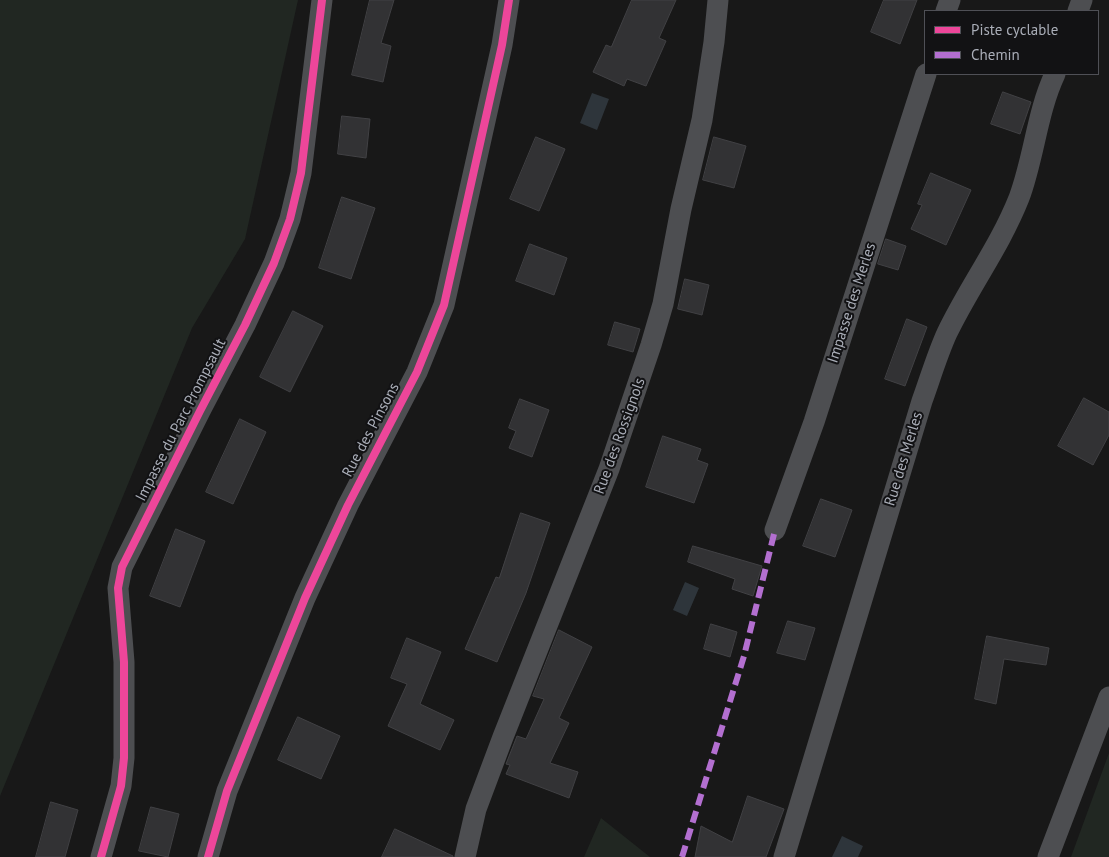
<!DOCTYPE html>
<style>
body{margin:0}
#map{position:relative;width:1109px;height:857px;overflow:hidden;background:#181818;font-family:"PT Sans",sans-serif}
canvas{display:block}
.legend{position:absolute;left:924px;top:10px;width:175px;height:65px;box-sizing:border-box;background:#121214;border:1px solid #4f5056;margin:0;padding:6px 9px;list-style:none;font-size:15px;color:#aaaeb8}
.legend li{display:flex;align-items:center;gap:10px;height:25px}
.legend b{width:25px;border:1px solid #4f5056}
</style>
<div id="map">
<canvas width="1109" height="857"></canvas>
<ul class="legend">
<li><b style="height:6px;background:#ed469a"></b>Piste cyclable</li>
<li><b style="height:6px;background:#b36fd0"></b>Chemin</li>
</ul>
</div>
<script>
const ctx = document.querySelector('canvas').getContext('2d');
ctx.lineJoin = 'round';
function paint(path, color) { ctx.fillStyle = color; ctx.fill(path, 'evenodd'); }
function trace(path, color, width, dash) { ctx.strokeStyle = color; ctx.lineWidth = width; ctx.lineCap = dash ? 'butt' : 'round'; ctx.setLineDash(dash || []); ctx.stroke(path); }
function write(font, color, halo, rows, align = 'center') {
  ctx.font = font + ' "PT Sans",sans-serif'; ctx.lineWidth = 4; ctx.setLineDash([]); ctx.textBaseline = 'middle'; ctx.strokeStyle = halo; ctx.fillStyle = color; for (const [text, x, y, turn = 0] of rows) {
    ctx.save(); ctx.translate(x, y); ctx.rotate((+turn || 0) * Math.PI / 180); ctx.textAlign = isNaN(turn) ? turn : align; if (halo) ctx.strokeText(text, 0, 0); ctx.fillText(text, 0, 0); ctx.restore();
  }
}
paint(new Path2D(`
 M 0,0 L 298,0 L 245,239 L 192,328 L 0,796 Z
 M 1109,753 L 1109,857 L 1071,857 Z
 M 601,818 L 650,857 L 584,857 Z`), '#212722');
paint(new Path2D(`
 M 592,93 L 609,99 L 597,130 L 580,123 Z
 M 685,582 L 699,588 L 687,616 L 673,610 Z
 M 842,836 L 863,846 L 858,857 L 832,857 Z`), '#2e353b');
const building = new Path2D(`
 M 370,0 L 394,0 L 381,43 L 391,46 L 383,82 L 352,75 Z
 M 632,0 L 676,0 L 659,38 L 666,41 L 646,86 L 627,79 L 624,86 L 593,72 L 606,45 L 611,47 Z
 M 884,0 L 917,0 L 900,44 L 871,32 Z
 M 1003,92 L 1031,102 L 1020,134 L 991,124 Z
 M 342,116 L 370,119 L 366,158 L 338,154 Z
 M 536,137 L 565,149 L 539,211 L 510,199 Z
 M 714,137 L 746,146 L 734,188 L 703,180 Z
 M 931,173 L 971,190 L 946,245 L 911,229 L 922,205 L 918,204 Z
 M 342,197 L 375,208 L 351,279 L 319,268 Z
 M 886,239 L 906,246 L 898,270 L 878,264 Z
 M 530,244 L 567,258 L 554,295 L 516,281 Z
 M 685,279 L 709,285 L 702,315 L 678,309 Z
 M 293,311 L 323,326 L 290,392 L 260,377 Z
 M 907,319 L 927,327 L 905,386 L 885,379 Z
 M 615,322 L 640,329 L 633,352 L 608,345 Z
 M 1084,398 L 1109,412 L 1109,435 L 1093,465 L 1058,446 Z
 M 520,399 L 549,410 L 532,457 L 509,448 L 516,431 L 509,428 Z
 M 240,419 L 266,432 L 233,504 L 206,492 Z
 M 663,436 L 701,449 L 697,460 L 708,464 L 694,503 L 646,487 Z
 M 821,499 L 852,510 L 835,557 L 803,546 Z
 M 521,513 L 550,523 L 526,593 L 497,662 L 465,649 L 496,577 L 499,578 Z
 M 176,529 L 205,541 L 180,607 L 150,596 Z
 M 693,546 L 762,566 L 753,596 L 732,589 L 735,579 L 688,562 Z
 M 788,621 L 815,628 L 805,660 L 777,653 Z
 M 711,624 L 737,632 L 730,657 L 704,649 Z
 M 559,630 L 592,647 L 559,718 L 569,723 L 550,763 L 578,772 L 569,798 L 506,774 L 510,765 L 506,764 L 517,736 L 526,739 L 544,699 L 533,696 Z
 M 987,636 L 1049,648 L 1046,665 L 1004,659 L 996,704 L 975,699 Z
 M 407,638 L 441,652 L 420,704 L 454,720 L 440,750 L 388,726 L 407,684 L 391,678 Z
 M 298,717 L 340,736 L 321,779 L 278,760 Z
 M 748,796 L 784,809 L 766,857 L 695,857 L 701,826 L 732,842 Z
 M 51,802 L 78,810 L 65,857 L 36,857 Z
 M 151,807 L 179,814 L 168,857 L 139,851 Z
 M 395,829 L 453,856 L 453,857 L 382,857 Z`);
paint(building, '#323234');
trace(building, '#414144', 1);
trace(new Path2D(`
 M 946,11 L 950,0
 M 1078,11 L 1082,0
 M 775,530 L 814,422 L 926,74
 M 101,857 L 121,786 L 124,758 L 124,662 L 118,588 L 122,567 L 200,411 L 245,325 L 274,263 L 290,219 L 301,173 L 322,0
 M 208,857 L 227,791 L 305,598 L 348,505 L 417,372 L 444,305 L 502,45 L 509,0
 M 465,857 L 476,809 L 503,737 L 609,469 L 651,345 L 663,304 L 681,209 L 702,120 L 714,42 L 718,0
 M 784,857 L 922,401 C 930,379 937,355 947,333 C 969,287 1000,246 1019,198 C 1034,158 1037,112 1055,74
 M 1048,857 L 1109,697`), '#4d4e51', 21);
trace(new Path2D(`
 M 682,857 L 744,656 L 775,530`), '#b36fd0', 6, [12, 6]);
trace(new Path2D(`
 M 101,857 L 121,786 L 124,758 L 124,662 L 118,588 L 122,567 L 200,411 L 245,325 L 274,263 L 290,219 L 301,173 L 322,0
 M 208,857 L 227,791 L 305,598 L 348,505 L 417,372 L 444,305 L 502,45 L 509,0`), '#ed469a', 8);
write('15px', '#aaaeb8', '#121214', [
 ["Impasse des Merles",852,303,-72],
 ["Impasse du Parc Prompsault",181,420,-63],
 ["Rue des Pinsons",371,430,-62],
 ["Rue des Rossignols",620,436,-70],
 ["Rue des Merles",904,459,-73]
]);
</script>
